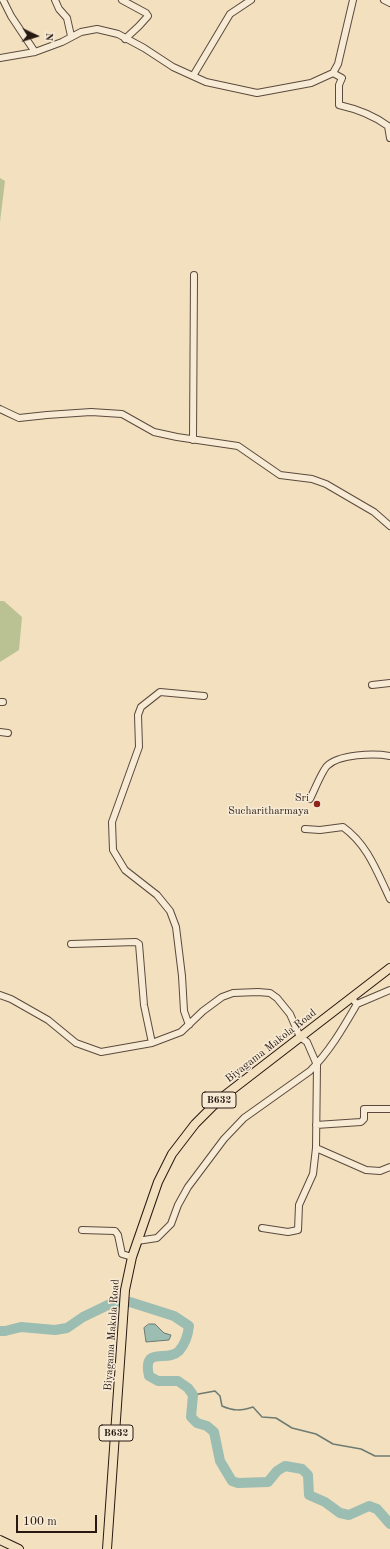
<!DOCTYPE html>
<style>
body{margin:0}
#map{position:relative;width:390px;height:1549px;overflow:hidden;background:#f3e0bf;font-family:"Old Standard TT",serif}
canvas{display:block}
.north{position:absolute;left:16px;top:16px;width:40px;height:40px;-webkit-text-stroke:3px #f7ebd5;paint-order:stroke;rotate:94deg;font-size:11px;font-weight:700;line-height:16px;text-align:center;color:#281812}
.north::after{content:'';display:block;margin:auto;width:14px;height:18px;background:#281812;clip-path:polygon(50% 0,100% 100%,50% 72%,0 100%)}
.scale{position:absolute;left:16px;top:1515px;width:81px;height:18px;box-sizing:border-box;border:2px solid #281812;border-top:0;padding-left:5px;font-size:12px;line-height:14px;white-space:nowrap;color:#281812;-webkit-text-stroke:3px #f7ebd5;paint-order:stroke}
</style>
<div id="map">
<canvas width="390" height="1549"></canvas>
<div class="north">N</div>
<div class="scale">100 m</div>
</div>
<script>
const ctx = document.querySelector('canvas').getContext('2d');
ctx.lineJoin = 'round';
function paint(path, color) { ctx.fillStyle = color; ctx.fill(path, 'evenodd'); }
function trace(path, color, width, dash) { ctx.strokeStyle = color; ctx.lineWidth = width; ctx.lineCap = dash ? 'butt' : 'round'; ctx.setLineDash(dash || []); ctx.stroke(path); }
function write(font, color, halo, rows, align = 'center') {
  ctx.font = font + ' "Old Standard TT",serif'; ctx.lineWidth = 3; ctx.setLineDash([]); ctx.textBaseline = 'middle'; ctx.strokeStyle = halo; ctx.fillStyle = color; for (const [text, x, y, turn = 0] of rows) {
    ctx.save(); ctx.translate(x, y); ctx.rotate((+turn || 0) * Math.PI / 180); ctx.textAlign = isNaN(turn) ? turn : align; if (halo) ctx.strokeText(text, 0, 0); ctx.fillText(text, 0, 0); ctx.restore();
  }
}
paint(new Path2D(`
 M 0,178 L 5,181 L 0,222 Z
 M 0,601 L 4,601 L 22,617 L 19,650 L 0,662 Z`), '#bac293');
const water = new Path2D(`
 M 149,1324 L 155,1324 L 164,1333 L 171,1335 L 169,1340 L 146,1342 L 144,1328 Z`);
paint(water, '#9bbdb2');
trace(water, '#6d7b72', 1);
trace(new Path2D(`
 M 193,1395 L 215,1391 L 220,1396 L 222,1406 C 233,1411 241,1411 253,1407 L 262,1417 L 276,1418 L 292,1428 L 316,1434 L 333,1444 L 361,1449 L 375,1456 L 390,1456`), '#6d7b72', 1.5);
trace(new Path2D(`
 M 0,1331 L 5,1331 L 21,1327 L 55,1330 L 67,1328 L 83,1317 L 112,1303 L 130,1302 L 174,1316 L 189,1326 C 188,1335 185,1344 179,1351 C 167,1363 142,1345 149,1376 L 158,1381 L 178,1381 L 188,1388 L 193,1395 L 191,1417 L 197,1423 L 207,1426 L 214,1432 L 220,1461 L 232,1481 L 238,1483 L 268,1482 L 277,1471 L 285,1466 L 302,1469 L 308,1475 L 309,1495 L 325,1502 L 340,1513 L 349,1515 L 369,1506 L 377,1509 L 390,1524`), '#9bbdb2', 10);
const minor = new Path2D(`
 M 3,0 L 11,16 L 35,52
 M 55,0 L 59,9 L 67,18 L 71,36
 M 122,0 L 146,13 L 148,16 L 139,26 L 125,39
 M 384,0 L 390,3
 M 0,58 L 35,52 L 62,42 L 81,32 L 97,29 L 118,34 L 144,48 L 173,67 L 206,82 L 257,93 L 311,83 L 333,73 L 338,64 L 353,0
 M 333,73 L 342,78 L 339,85 L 339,105 C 357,109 373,115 388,126 L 390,138
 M 193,76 L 230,14 L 251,0
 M 0,409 L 19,418 L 47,415 L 91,412 L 122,414 L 154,432 L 177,437 L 238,446 L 280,475 L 312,479 L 326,484 L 374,512 L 390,526
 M 193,440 L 194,275
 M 372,685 L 390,683
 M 0,702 L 3,702
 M 0,732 L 8,733
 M 310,799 C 314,791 322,771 327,766 C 339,754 374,753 390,756
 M 305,829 L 320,830 L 343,827 C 368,845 377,872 390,899
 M 71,944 L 136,942 L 139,944 L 144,1005 L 152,1043
 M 0,995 L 11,999 L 48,1020 L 76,1043 L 101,1052 L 152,1043 L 181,1032 L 203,1011 L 222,997 L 233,993 L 258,992 L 270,993 L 277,998 L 290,1014 L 300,1037 L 307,1042 L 317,1065 L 316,1148 L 313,1174 L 299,1205 L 298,1230 L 288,1232 L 262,1228
 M 355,1002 L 357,1004 L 390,990
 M 189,1025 L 184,1011 L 182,976 L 176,927 L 170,911 L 157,895 L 125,870 L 113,850 L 112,822 L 139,747 L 138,715 L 141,707 L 160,692 L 204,696
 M 316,1125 L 361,1122 L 364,1119 L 364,1109 L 390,1109
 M 316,1148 L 366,1170 L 380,1171 L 390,1167
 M 82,1230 L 115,1231 L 118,1235 L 122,1254 L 132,1257
 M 137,1241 L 157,1238 L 171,1224 L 178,1205 L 188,1187 L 224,1139 L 244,1118 L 310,1071 C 330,1051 343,1028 357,1004`);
const major = new Path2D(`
 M 0,1540 L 19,1549
 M 107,1549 L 125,1290 L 132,1257 L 158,1182 L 172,1154 L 195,1124 L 220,1099 L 390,968`);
trace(minor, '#5b4a3d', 8);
trace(major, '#281812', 10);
trace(minor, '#f7ebd5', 6);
trace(major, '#f3e0bf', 8);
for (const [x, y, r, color] of [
 [317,804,4,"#8f2418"]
]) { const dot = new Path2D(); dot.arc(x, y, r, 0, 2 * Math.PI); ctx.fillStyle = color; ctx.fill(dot); trace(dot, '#f7ebd5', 1.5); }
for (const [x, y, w] of [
 [219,1100,34],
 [116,1433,34]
]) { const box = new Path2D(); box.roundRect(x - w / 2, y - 8, w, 16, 3); ctx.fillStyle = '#f7ebd5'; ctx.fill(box); trace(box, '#281812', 1); }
write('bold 10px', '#281812', null, [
 ["B632",219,1100],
 ["B632",116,1433]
]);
write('11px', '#281812', '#f7ebd5', [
 ["Sri",309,798],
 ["Sucharitharmaya",309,811]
], 'right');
write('11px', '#281812', '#f7ebd5', [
 ["Biyagama Makola Road",271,1046,-38],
 ["Biyagama Makola Road",112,1335,-86]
]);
</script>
